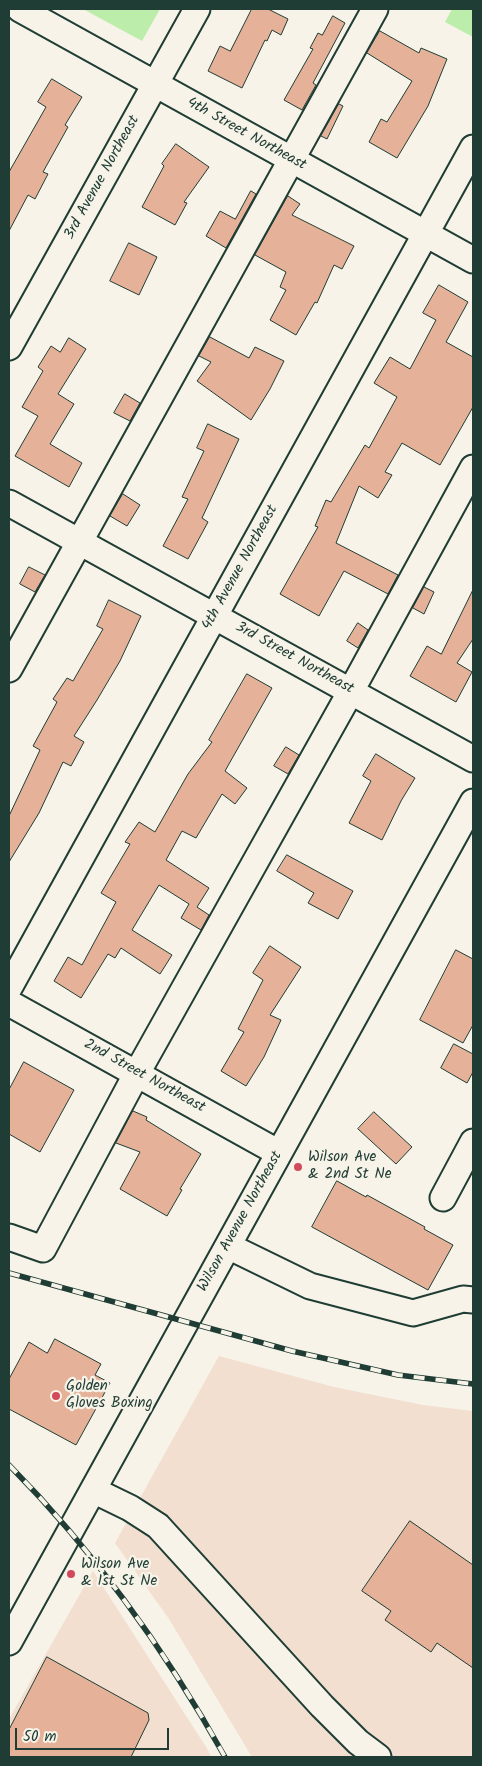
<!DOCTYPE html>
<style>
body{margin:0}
#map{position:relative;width:482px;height:1766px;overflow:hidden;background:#f7f3e8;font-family:Kalam,sans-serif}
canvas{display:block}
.frame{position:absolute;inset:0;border:10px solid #1f3d34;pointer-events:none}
.scale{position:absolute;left:15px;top:1728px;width:154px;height:22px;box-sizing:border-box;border:2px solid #1f3d34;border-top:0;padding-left:6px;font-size:15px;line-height:18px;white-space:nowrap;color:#1f3d34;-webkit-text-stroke:4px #f7f3e8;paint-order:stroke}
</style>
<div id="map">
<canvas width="482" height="1766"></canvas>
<div class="frame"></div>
<div class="scale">50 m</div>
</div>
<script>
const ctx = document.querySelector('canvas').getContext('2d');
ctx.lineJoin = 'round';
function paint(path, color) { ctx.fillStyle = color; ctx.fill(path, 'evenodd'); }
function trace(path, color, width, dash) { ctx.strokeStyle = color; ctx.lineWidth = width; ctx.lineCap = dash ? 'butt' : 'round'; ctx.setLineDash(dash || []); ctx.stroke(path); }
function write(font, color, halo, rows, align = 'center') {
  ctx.font = font + ' Kalam,sans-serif'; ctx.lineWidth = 4.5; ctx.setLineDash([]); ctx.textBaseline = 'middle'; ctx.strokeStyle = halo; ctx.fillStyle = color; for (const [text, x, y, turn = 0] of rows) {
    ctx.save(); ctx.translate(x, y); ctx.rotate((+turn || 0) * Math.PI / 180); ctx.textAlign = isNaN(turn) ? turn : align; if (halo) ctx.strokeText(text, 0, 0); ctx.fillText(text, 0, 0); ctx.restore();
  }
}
paint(new Path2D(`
 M 219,1356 L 334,1387 L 423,1405 L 473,1411 L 473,1757 L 252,1757 L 169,1619 L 115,1543 Z
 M 93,1571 L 208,1750 L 211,1757 L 9,1757 L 9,1719 Z`), '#f2dfd0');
paint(new Path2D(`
 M 83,9 L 160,9 L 142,41 Z
 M 452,9 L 473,9 L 473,37 L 445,22 Z`), '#bdedab');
const building = new Path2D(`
 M 252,9 L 268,9 L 288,19 L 281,35 L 272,30 L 267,41 L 265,40 L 242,88 L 208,71 L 220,46 L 230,51 Z
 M 333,16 L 345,23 L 313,83 L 316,85 L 302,110 L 284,100 L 313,49 L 310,48 L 318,33 L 322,35 Z
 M 380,31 L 419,53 L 421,48 L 447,59 L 428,106 L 397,158 L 369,142 L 381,119 L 387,122 L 412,81 L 367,53 Z
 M 52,79 L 82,97 L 65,125 L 68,127 L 43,172 L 48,174 L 35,199 L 28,195 L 9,231 L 9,172 L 46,107 L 38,102 Z
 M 339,104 L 343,106 L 327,139 L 321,136 Z
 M 176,144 L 209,167 L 184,202 L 187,203 L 175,225 L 142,207 L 164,166 L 162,164 Z
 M 251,191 L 256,194 L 226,248 L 206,236 L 220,211 L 235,219 Z
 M 288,196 L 300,204 L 292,215 L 354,246 L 342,269 L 334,265 L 317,303 L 315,302 L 296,335 L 270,320 L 286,290 L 280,287 L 286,272 L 255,255 Z
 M 129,243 L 157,257 L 139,295 L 110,281 Z
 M 439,285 L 468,302 L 446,342 L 473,357 L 473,407 L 440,465 L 402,443 L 385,472 L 392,475 L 378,498 L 359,486 L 336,543 L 398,575 L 388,594 L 344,571 L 319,616 L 280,594 L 318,527 L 315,526 L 326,500 L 331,502 L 365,445 L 369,448 L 397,397 L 374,383 L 390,357 L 410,369 L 436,320 L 423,313 Z
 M 210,337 L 249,358 L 255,347 L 284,361 L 270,389 L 251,420 L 197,381 L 211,362 L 199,356 Z
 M 69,338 L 86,349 L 58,394 L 74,404 L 50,444 L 82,463 L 69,487 L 15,456 L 38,416 L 22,407 L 43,371 L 38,367 L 51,346 L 60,352 Z
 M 125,394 L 140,403 L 130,421 L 114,413 Z
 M 208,424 L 239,439 L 202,518 L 208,522 L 188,559 L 163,546 L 188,499 L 182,497 L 204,451 L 197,448 Z
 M 123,494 L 140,505 L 127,526 L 110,516 Z
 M 29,567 L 45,575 L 35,592 L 20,584 Z
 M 424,587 L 434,592 L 424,614 L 413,608 Z
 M 473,590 L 473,639 L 457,663 L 472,672 L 456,702 L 410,676 L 427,646 L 441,654 Z
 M 109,600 L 141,616 L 120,661 L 97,700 L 74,736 L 84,742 L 71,766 L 63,762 L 39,813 L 9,862 L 9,816 L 40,750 L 33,746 L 57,702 L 53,699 L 67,678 L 73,681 L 103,629 L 97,626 Z
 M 358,623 L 368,630 L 358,648 L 347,641 Z
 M 247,674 L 272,688 L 225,771 L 247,788 L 235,804 L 222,794 L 196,838 L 182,831 L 166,860 L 209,888 L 197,907 L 209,915 L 201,930 L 181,918 L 189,904 L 159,885 L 132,930 L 172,955 L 160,974 L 121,948 L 115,958 L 108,954 L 81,998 L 54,981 L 68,957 L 82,965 L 116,902 L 101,893 L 130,844 L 125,842 L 139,822 L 155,832 L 188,774 L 212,742 L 209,740 Z
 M 286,747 L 299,755 L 288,774 L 274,766 Z
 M 376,754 L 415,778 L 401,801 L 382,840 L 349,823 L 371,781 L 363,776 Z
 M 287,855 L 353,891 L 338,919 L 308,903 L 314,893 L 277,871 Z
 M 270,946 L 301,967 L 270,1015 L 281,1020 L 264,1057 L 246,1086 L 221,1071 L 244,1032 L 238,1029 L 263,980 L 253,973 Z
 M 456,950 L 473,959 L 473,1025 L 463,1043 L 420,1020 Z
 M 454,1044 L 473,1054 L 473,1072 L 467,1083 L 441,1068 Z
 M 24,1062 L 74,1090 L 40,1152 L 9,1134 L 9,1090 Z
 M 133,1111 L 147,1117 L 146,1120 L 201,1154 L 180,1189 L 182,1190 L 167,1216 L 120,1189 L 140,1152 L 116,1143 Z
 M 374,1112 L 412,1147 L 396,1164 L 358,1129 Z
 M 337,1181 L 366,1197 L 367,1195 L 425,1227 L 424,1229 L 453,1245 L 428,1290 L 312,1227 Z
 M 55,1339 L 101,1364 L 95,1375 L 110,1383 L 76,1445 L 9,1409 L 9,1379 L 29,1342 L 47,1353 Z
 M 410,1521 L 473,1565 L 473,1668 L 437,1643 L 431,1652 L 385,1620 L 391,1611 L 362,1591 Z
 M 47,1657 L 148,1713 L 149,1720 L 131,1757 L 9,1757 L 9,1730 Z`);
paint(building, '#e5b199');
trace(building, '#1f3d34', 1);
const minor = new Path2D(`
 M 20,9 L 473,260
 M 9,347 L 197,9
 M 9,503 L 473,759
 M 9,669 L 375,9
 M 9,988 L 473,148
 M 9,1003 L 279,1153
 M 443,1198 L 473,1142
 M 9,1237 L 43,1249 L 137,1073 L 351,691 L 473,468
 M 228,1246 L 310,1286 L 413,1313 L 463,1299 L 473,1300
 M 93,1490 L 130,1508 L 158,1526 L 322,1706 L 358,1742 L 378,1757
 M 9,1642 L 473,802`);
trace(minor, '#1f3d34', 29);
trace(minor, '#f7f3e8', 25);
const rail = new Path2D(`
 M 9,1273 L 292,1351 L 398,1375 L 473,1384
 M 9,1465 C 94,1551 166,1651 225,1757`);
trace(rail, '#1f3d34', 5.5);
trace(rail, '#f7f3e8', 4, [11]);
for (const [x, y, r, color] of [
 [298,1167,5,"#d1495b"],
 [56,1396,5,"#d1495b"],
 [71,1574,5,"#d1495b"]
]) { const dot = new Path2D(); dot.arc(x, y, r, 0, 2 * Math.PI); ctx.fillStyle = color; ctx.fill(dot); trace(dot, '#f7f3e8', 2); }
write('15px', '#1f3d34', '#f7f3e8', [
 ["4th Street Northeast",246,135,29],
 ["3rd Avenue Northeast",103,178,-61],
 ["4th Avenue Northeast",241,568,-61],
 ["3rd Street Northeast",294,659,29],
 ["2nd Street Northeast",144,1077,29],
 ["Wilson Avenue Northeast",241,1222,-61]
]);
write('15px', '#1f3d34', '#f7f3e8', [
 ["Wilson Ave",308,1158],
 ["& 2nd St Ne",308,1175],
 ["Golden",66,1387],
 ["Gloves Boxing",66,1404],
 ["Wilson Ave",81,1565],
 ["& 1st St Ne",81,1582]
], 'left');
</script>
